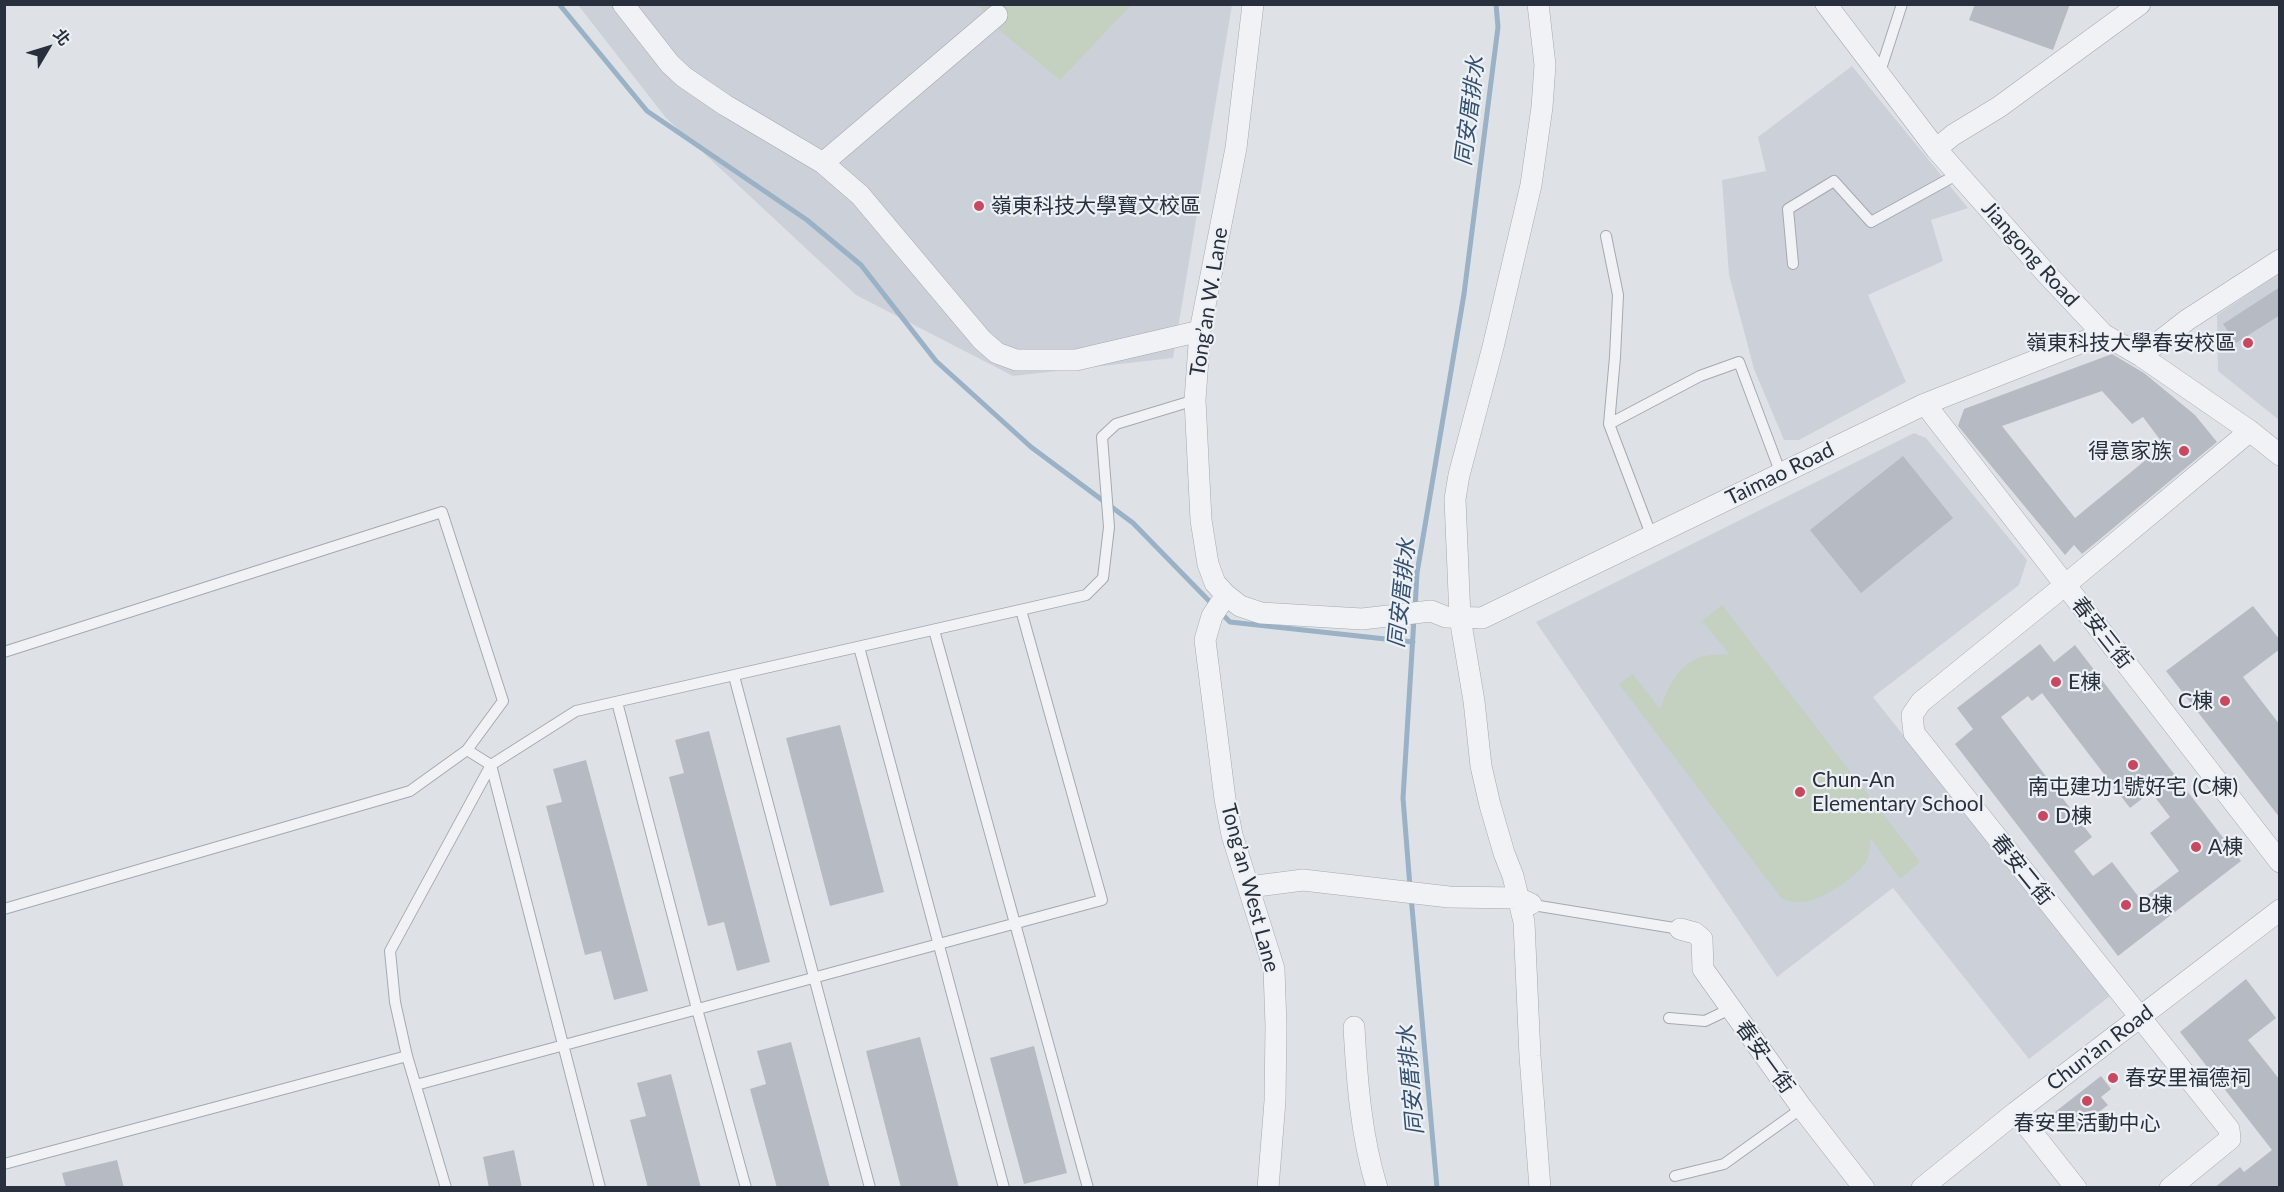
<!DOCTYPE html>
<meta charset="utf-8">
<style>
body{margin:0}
#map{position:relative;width:2284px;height:1192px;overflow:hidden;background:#dee2e7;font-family:Lato,"Noto Sans TC",sans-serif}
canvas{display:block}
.frame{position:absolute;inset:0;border:6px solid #28303d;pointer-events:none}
.north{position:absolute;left:18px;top:18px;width:60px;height:60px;-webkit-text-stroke:4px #edf1f5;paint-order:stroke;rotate:52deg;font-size:16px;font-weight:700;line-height:24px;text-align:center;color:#28303d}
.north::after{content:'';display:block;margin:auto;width:21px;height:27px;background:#28303d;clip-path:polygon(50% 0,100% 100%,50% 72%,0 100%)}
</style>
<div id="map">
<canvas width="2284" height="1192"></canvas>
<div class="frame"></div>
<div class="north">北</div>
</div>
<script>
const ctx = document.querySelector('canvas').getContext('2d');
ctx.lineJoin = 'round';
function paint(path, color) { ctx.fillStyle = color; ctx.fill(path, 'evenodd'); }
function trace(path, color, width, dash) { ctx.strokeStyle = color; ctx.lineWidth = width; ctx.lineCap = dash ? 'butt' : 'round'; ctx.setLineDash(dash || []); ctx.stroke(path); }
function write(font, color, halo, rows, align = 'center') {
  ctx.font = font + ' Lato,"Noto Sans TC",sans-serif'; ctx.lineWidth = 4.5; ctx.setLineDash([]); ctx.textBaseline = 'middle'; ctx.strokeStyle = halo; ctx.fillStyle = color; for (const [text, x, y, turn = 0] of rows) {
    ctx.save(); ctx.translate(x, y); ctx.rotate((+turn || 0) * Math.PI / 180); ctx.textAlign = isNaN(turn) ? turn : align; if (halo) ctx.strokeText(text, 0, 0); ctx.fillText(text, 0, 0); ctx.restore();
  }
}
paint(new Path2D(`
 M 578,5 L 1232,5 L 1173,358 L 1013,376 L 856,295 L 666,118 Z
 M 1852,66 L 1968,208 L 1931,220 L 1943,261 L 1868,295 L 1906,382 L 1799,440 L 1784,440 L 1754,369 L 1729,275 L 1722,180 L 1766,171 L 1758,137 Z
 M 2279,273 L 2279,420 L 2218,371 L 2217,315 Z
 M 1914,433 L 1926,438 L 2027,560 L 2019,585 L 1873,697 L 2110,996 L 2029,1059 L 1893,888 L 1777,977 L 1536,622 Z`), '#ccd1d9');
paint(new Path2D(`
 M 978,5 L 1131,5 L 1060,80 L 999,30 Z
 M 1722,605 L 1920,862 L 1900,879 L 1871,839 C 1870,846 1870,855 1866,862 C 1856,878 1820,902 1800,902 C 1794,903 1787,900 1782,899 L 1619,684 L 1633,674 L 1660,709 C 1674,672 1687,651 1730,655 L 1702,621 Z`), '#c4d0c0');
trace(new Path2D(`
 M 559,4 L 647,111 L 807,220 L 861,265 L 936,361 L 1031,447 L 1133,523 L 1214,606
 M 1415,609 L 1417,573 L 1464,294 L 1498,27 L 1496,4
 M 1221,613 L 1230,622 L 1413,642
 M 1410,887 L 1403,798 L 1414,618
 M 1411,896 L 1437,1188`), '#9ab1c6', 5);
paint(new Path2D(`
 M 1975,4 L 2070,4 L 2053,50 L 1969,20 Z
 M 2280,287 L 2280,315 L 2236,343 L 2223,324 Z
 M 2112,354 L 2144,373 L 2195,415 L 2217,442 L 2082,554 L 2074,545 L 2065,555 L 1958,426 L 1964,409 ZM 2102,391 L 2132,424 L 2143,417 L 2164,445 L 2075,518 L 2002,426 Z
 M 1903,456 L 1953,518 L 1861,593 L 1810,530 Z
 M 2253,606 L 2280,640 L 2280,649 L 2243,677 L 2280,725 L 2280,818 L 2166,671 Z
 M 2040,644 L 2054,662 L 2075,645 L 2241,861 L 2118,956 L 1955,744 L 1973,729 L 1957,708 ZM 2042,693 L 2130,808 L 2151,792 L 2170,817 L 2150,833 L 2179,871 L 2141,900 L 2112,862 L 2093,876 L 2074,851 L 2092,837 L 2001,717 L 2028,696 L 2032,701 Z
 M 840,725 L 884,892 L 830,906 L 786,738 Z
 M 709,731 L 770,962 L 737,971 L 724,922 L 708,926 L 669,777 L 684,773 L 675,740 Z
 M 586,760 L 648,991 L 614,1000 L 601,951 L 585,955 L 546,806 L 562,802 L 553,769 Z
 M 2246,979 L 2276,1018 L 2248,1040 L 2280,1080 L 2280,1188 L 2214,1188 L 2240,1167 L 2244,1172 L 2272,1150 L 2180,1032 Z
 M 920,1037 L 959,1188 L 901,1188 L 866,1051 Z
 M 791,1042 L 830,1188 L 777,1188 L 750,1089 L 766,1084 L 757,1051 Z
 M 1034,1046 L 1067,1173 L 1024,1184 L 990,1058 Z
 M 671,1074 L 701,1188 L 648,1188 L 630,1120 L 646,1116 L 637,1083 Z
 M 2101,1076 L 2111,1089 L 2101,1097 L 2108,1105 L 2072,1133 L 2055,1112 Z
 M 514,1150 L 522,1188 L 489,1188 L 483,1157 Z
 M 117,1160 L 124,1188 L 66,1188 L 62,1173 Z`), '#b6bbc3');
const service = new Path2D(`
 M 1880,72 L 1902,4
 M 1606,236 L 1618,295 L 1615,357 L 1609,424 L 1652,537
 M 1793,264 L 1788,209 L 1834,181 L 1871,222 L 1958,174
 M 1609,424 L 1700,376 L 1739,362 L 1781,474
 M 934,630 L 1088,1188
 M 859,647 L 1004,1188
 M 4,652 L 442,512 L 503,701 L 467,750 L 410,791 L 4,909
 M 734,676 L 870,1188
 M 617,702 L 697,1009 L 746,1188
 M 467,750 L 491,765 L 600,1188
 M 1533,905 L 1680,929
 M 1669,1018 L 1705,1021 L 1730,1009
 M 416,1085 L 1102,900 L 1021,610
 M 4,1164 L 407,1056
 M 1675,1176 L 1724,1164 L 1802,1108
 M 446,1188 L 407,1056 L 395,1002 L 390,951 L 491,765 L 576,711 L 1086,595 L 1103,578 L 1109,527 L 1102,437 L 1116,424 L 1195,400`);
const minor = new Path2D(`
 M 623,4 L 670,64 L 684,77 L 725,105 L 823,163 L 860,195 L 982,340 L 997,353 L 1016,360 L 1076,360 L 1200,331
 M 1253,4 L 1236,148 L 1200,331 L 1195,400 L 1201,520 L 1208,564 L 1215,583 L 1226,595 L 1240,606 L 1261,613 L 1362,619 L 1431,611 L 1446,617 L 1482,618 L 1925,404 L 2103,334
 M 1538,4 L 1545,65 L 1542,107 L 1531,185 L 1493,347 L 1459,475 L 1455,499 L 1460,618 L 1474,701 L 1481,766 L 1490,805 L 1504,853 L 1513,876 L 1524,922 L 1530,1056 L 1540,1188
 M 1826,4 L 1936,149 L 2044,271 L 2103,334 L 2141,356 L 2250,431 L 2280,455
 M 1936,149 L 1953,135 L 1999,107 L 2140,4
 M 823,163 L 997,15
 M 2141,356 L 2187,320 L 2280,260
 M 1925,404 L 2280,862
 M 1226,595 L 1212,616 L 1205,640 L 1225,799 L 1232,835 L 1274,969 L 1276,1026 L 1275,1101 L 1268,1188
 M 1249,887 L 1303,880 L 1449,897 L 1518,898 L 1531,904
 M 1680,929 L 1695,933 L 1702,939 L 1703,969 L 1802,1108 L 1864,1188
 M 1354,1027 C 1357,1081 1361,1136 1377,1188
 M 2016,1112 L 2076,1188
 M 1922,1188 L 2016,1112 L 2280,910
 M 2170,1188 L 2230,1139 L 2229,1129 L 1914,733 L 1912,715 L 1921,702 L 2064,586 L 2250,431`);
trace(service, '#a4a9b1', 12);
trace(minor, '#a4a9b1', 22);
trace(service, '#f0f2f5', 10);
trace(minor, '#f0f2f5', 21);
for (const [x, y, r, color] of [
 [979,206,6,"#c7485f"],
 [2248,343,6,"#c7485f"],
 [2184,451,6,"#c7485f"],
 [2056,682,6,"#c7485f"],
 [2225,701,6,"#c7485f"],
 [2133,765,6,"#c7485f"],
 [1800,792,6,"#c7485f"],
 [2043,816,6,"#c7485f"],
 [2196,847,6,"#c7485f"],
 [2126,905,6,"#c7485f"],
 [2113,1078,6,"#c7485f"],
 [2087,1101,6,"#c7485f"]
]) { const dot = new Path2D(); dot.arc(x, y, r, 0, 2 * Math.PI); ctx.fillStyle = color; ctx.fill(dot); trace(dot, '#edf1f5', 2); }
write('21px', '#28303d', '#edf1f5', [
 ["嶺東科技大學寶文校區",991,206],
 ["嶺東科技大學春安校區",2236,343,"right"],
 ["得意家族",2172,451,"right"],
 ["E棟",2068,682],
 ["C棟",2213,701,"right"],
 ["Chun-An",1812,780],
 ["Elementary School",1812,804],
 ["南屯建功1號好宅 (C棟)",2133,787,"center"],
 ["D棟",2055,816],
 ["A棟",2208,847],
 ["B棟",2138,905],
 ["春安里福德祠",2125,1078],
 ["春安里活動中心",2087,1123,"center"]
], 'left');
write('21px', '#28303d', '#edf1f5', [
 ["Jiangong Road",2030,254,48],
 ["Tong’an W. Lane",1209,302,-81],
 ["Taimao Road",1780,474,-26],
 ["春安三街",2102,633,52],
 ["春安二街",2022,870,51],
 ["Tong’an West Lane",1250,888,75],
 ["Chun’an Road",2100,1048,-37],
 ["春安一街",1765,1057,54]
]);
write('italic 22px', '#34506f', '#edf1f5', [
 ["同安厝排水",1470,111,-83],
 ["同安厝排水",1402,593,-84],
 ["同安厝排水",1411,1080,-95]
]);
</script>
